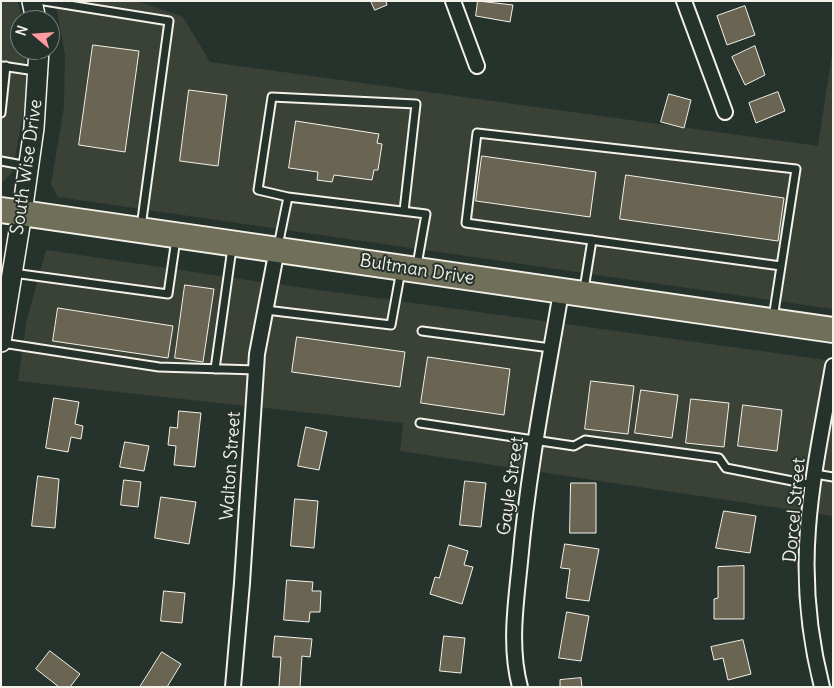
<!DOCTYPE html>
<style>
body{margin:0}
#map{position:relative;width:834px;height:688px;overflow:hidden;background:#26332d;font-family:Delius,sans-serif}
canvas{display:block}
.frame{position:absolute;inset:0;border:2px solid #f4f1e8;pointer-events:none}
.north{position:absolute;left:10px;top:10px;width:50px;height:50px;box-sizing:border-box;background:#26332d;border:1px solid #787f78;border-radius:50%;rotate:288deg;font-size:14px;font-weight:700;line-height:20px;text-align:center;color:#f4f1e8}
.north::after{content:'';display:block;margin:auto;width:18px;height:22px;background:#ff9aa2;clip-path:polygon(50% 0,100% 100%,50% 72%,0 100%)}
</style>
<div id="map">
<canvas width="834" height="688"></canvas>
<div class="frame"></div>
<div class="north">N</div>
</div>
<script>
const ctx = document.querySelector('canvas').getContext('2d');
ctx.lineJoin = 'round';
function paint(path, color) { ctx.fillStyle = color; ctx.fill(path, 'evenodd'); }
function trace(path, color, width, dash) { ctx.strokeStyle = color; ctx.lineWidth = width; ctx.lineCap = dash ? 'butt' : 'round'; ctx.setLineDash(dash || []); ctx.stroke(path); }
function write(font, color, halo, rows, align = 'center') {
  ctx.font = font + ' Delius,sans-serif'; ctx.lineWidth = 4; ctx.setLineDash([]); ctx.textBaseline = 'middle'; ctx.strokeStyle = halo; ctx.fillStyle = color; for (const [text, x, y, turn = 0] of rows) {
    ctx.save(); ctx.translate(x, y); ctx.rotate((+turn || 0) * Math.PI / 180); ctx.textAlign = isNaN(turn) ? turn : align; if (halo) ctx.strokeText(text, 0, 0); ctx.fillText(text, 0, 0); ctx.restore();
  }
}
paint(new Path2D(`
 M 1,1 L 17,1 L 21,13 L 20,50 L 24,50 L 28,87 L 12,173 L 1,183 Z
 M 55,1 L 137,1 L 183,17 L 210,62 L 818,146 L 833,48 L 833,309 L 58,197 L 51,184 L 64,107 L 65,54 Z
 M 46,250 L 254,281 L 833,361 L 833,516 L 400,451 L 403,423 L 18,381 L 27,319 Z`), '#3a4238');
const building = new Path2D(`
 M 371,1 L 386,1 L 387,5 L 375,10 Z
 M 478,1 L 513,5 L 510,22 L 476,16 Z
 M 745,6 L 755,35 L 727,45 L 717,16 Z
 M 93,45 L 139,51 L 125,152 L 79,145 Z
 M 755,46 L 765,75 L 745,85 L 732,57 Z
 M 189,90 L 227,95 L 218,166 L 180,161 Z
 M 778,92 L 785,111 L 756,123 L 749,103 Z
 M 669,94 L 691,100 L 684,128 L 661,122 Z
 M 296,121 L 379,134 L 377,143 L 382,144 L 378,170 L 374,170 L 372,180 L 334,175 L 332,182 L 317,180 L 318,172 L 289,168 Z
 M 482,156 L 596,172 L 590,217 L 476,201 Z
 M 626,175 L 784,198 L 778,241 L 620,219 Z
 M 185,285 L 214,289 L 203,362 L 175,358 Z
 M 58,308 L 173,326 L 168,358 L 53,341 Z
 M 297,337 L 405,352 L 400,387 L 292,372 Z
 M 428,357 L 510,369 L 504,415 L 421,403 Z
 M 591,381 L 634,386 L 628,434 L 585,429 Z
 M 641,390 L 678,395 L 672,438 L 635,433 Z
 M 54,398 L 79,402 L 75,424 L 83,426 L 81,439 L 71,437 L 68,452 L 46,448 Z
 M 691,399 L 729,403 L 724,447 L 686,443 Z
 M 743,405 L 782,410 L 777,451 L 738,446 Z
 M 179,411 L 201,413 L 195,467 L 174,465 L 176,446 L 168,445 L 170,427 L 177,428 Z
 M 306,427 L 327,432 L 319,470 L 298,466 Z
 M 125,442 L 149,446 L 144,471 L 120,467 Z
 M 38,476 L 59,479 L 55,528 L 32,526 Z
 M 124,480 L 141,482 L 138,507 L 121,505 Z
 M 465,481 L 486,483 L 481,527 L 460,525 Z
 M 571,483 L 596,483 L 596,533 L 570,533 Z
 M 161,497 L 196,502 L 189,544 L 155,538 Z
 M 295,499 L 318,501 L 314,548 L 291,546 Z
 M 724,511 L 756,516 L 750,553 L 716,548 Z
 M 565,544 L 599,549 L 589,601 L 566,598 L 570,569 L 561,568 Z
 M 449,545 L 468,551 L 464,565 L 473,567 L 462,604 L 430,594 L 435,577 L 439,578 Z
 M 744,566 L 744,619 L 714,619 L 714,599 L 718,598 L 718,567 Z
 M 287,580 L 313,582 L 312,591 L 321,591 L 320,612 L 310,612 L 309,622 L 284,620 Z
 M 164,591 L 185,593 L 182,623 L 161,621 Z
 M 567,612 L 589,616 L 581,661 L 559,658 Z
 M 275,636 L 312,639 L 310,657 L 302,656 L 300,687 L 279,687 L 281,657 L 273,657 Z
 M 444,636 L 465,638 L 461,673 L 440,671 Z
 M 743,640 L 751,674 L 728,680 L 723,658 L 714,660 L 711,647 Z
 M 50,651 L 80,674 L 70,687 L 59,687 L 36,669 Z
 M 162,652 L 181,664 L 167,687 L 140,687 Z
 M 581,678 L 582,687 L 560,687 L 560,680 Z`);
paint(building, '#6a6452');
trace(building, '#f4f1e8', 1);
const lane = new Path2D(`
 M 44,1 L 169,21 L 141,227
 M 2,66 L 35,71
 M 1,113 L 6,66
 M 1,161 L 28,166
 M 288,197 L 258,190 L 272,97 L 416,104 L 404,211
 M 278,246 L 288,197 L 426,214 L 417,265
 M 13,273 L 168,294 L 176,239
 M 584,289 L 592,240
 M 266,310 L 391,325 L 401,270
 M 773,318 L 796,169 L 477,133 L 466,223 L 781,266
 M 422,331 L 551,348
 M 2,343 L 159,367 L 256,370
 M 215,369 L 232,248
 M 420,423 L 574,446 L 585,440 L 719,458 L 726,468 L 813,485
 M 815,474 L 833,477`);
const street = new Path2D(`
 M 453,1 L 477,66
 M 684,1 L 725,112
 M 233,687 L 242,583 L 257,354 L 277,249
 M 520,687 C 509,646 516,603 520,562 C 528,471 546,381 561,292
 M 822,687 C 809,636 804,580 808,528 C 812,474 824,419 833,366`);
const secondary = new Path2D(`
 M 32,1 L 36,20
 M 1,342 L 22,213 L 34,128 L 39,50`);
const highway = new Path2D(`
 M 1,210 L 833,330`);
trace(lane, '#f4f1e8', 11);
trace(street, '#f4f1e8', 18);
trace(secondary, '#f4f1e8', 22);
trace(highway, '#f4f1e8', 28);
trace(lane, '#26332d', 7);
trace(street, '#26332d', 14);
trace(secondary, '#26332d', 19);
trace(highway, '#706f59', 24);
write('18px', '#f4f1e8', '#26332d', [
 ["South Wise Drive",27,167,-82],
 ["Bultman Drive",417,270,9],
 ["Walton Street",231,466,-86],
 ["Gayle Street",511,486,-82],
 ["Dorcel Street",795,510,-85]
]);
</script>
